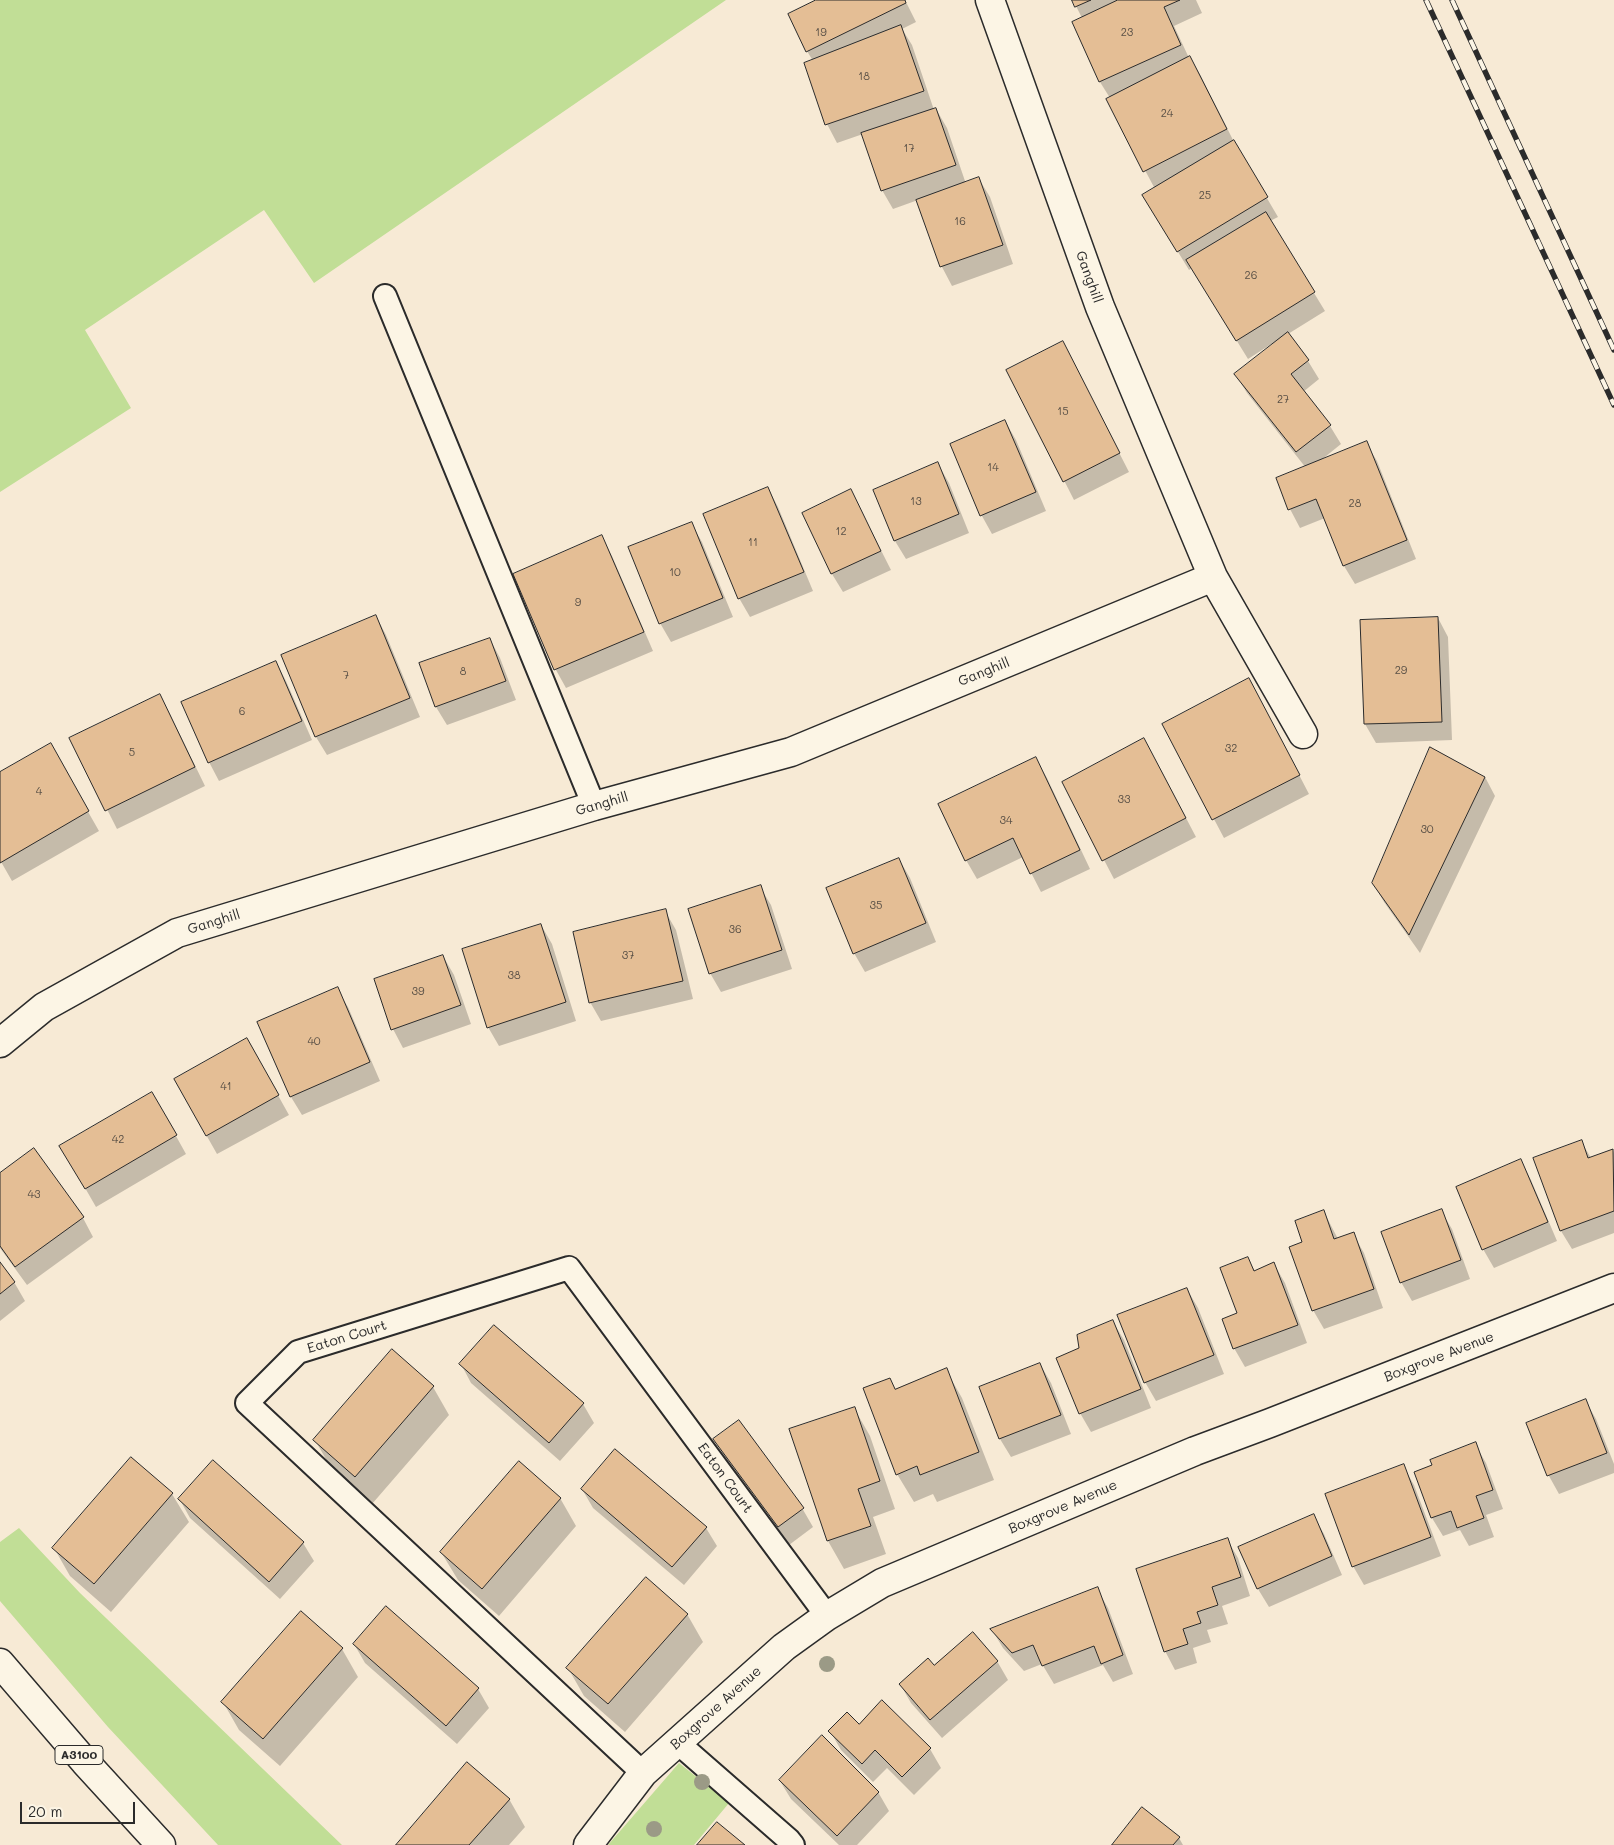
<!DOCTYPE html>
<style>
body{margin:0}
#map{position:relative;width:1614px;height:1845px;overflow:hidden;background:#f7ead5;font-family:Mali,sans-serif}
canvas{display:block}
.scale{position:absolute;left:20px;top:1802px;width:115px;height:22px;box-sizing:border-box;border:2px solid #2b2b2b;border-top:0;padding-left:6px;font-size:15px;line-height:18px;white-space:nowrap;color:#2b2b2b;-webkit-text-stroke:4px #fcf5e5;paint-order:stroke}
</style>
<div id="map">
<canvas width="1614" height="1845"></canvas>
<div class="scale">20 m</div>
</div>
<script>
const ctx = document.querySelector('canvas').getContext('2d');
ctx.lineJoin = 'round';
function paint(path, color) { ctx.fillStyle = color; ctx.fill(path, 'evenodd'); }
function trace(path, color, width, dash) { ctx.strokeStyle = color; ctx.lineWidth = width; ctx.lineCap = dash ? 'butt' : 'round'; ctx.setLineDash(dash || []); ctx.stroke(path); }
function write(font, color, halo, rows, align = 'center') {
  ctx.font = font + ' Mali,sans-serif'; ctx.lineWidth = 5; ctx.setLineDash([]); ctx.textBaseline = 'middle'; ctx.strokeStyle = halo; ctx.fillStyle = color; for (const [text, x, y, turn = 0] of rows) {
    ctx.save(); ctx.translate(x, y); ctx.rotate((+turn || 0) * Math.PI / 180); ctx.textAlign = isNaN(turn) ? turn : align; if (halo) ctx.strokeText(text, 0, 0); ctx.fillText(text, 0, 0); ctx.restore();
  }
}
paint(new Path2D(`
 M 0,0 L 726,0 L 314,283 L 264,210 L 85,330 L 131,408 L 0,492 Z
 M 19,1528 L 80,1593 L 342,1845 L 218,1845 L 108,1727 L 0,1601 L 0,1542 Z
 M 679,1763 L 729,1803 L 694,1845 L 608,1845 Z`), '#c1de96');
paint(new Path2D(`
 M 819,0 L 905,0 L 916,22 L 902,29 L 912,45 L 934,110 L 936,109 L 947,128 L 966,184 L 979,179 L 990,197 L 1013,264 L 952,286 L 942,267 L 918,200 L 893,209 L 882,190 L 863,134 L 837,143 L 827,124 L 813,61 L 807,51 Z
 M 1073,0 L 1196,0 L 1202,13 L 1174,26 L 1189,58 L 1190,57 L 1201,76 L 1234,142 L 1278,217 L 1270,221 L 1325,311 L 1288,334 L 1308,361 L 1319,379 L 1303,392 L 1330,426 L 1341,444 L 1320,461 L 1366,443 L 1377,461 L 1416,559 L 1355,584 L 1344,566 L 1325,518 L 1300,528 L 1290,509 L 1278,479 L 1306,468 L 1247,393 L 1236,375 L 1274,345 L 1273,343 L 1248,359 L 1192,268 L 1189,270 L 1155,214 L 1155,189 L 1107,99 L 1110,98 L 1100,82 L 1073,22 L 1082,18 Z
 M 1063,343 L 1129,472 L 1074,500 L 1008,370 Z
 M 1005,421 L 1016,440 L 1046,511 L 992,534 L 982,516 L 952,445 Z
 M 938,464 L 949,483 L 969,533 L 906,559 L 895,541 L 875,490 Z
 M 768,488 L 778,507 L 813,591 L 750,617 L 739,598 L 704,515 Z
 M 851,491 L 891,570 L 843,592 L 832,574 L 804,513 Z
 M 691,523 L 702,542 L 733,617 L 671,642 L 660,623 Z
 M 602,537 L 612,556 L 653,651 L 566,688 L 556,670 L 515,574 Z
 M 376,616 L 386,635 L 420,717 L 327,755 L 316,737 L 283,656 Z
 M 1438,618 L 1448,637 L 1452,740 L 1376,743 L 1365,724 L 1361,621 Z
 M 490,639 L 500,658 L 516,700 L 447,725 L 436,707 Z
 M 276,662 L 286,681 L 312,740 L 219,781 L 209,762 Z
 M 159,695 L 170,714 L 205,786 L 117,829 L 71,738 Z
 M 1259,698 L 1309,794 L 1224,838 L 1164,725 Z
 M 50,745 L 99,831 L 12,881 L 0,860 L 0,774 Z
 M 1036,759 L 1047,778 L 1090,869 L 1041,892 L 1023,857 L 977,879 L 966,860 Z
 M 1155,759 L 1196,837 L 1114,879 L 1063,782 Z
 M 1485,777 L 1495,796 L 1420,953 L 1384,902 L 1373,883 Z
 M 899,859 L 910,878 L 936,942 L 865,972 L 854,953 Z
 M 760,887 L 771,905 L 792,969 L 721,992 L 710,973 Z
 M 665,911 L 676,930 L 693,999 L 601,1021 L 590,1002 Z
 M 541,925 L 552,944 L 576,1021 L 499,1046 L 488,1027 Z
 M 443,956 L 454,975 L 471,1024 L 403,1048 L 393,1029 Z
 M 337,989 L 348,1007 L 380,1081 L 302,1115 L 291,1097 Z
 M 247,1040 L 289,1115 L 217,1154 L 175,1080 Z
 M 152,1093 L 186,1154 L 96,1207 L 61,1146 Z
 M 1581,1141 L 1591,1158 L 1613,1150 L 1614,1153 L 1614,1233 L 1572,1249 L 1561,1231 L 1534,1159 Z
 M 33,1150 L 83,1218 L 93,1237 L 27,1285 L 0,1248 L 0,1174 Z
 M 1521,1161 L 1531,1180 L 1557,1241 L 1494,1268 L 1483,1249 Z
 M 1441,1211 L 1452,1229 L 1470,1279 L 1412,1301 L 1401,1282 Z
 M 1324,1212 L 1338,1239 L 1353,1234 L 1364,1253 L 1383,1308 L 1324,1329 L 1313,1310 L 1304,1243 Z
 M 1248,1259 L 1255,1271 L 1274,1264 L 1285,1283 L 1307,1343 L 1245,1367 L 1234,1348 Z
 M 0,1264 L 14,1282 L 25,1301 L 0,1321 Z
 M 1187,1289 L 1198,1308 L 1224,1374 L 1156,1401 L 1145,1382 Z
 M 1113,1322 L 1124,1340 L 1151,1408 L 1091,1432 L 1080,1413 L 1081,1349 Z
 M 461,1364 L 583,1404 L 594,1423 L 560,1461 L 471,1383 Z
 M 1040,1364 L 1051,1383 L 1071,1434 L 1011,1457 L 1000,1439 L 981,1387 Z
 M 946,1370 L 962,1398 L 994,1480 L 937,1502 L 933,1494 L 914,1502 L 897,1474 L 890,1380 L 896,1390 Z
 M 433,1387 L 449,1415 L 372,1504 L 331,1468 L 315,1440 Z
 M 1585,1400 L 1596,1419 L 1614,1464 L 1614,1473 L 1559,1494 L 1549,1476 L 1528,1423 Z
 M 854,1408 L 870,1436 L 895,1509 L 873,1517 L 886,1554 L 844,1569 L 828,1541 L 791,1430 Z
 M 715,1439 L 802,1508 L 813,1527 L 789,1545 L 725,1458 Z
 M 1475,1444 L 1486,1463 L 1503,1509 L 1486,1515 L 1494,1537 L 1469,1546 L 1460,1530 L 1443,1536 L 1432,1518 L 1433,1466 Z
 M 132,1458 L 172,1494 L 189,1522 L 111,1612 L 70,1576 L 54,1548 Z
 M 1403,1466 L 1414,1485 L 1441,1556 L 1364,1585 L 1353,1566 Z
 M 582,1489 L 706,1528 L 717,1546 L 684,1585 L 593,1508 Z
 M 560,1498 L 576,1526 L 499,1616 L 458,1580 L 441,1552 Z
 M 180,1500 L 303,1543 L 314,1561 L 280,1599 L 190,1518 Z
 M 1313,1515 L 1324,1534 L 1342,1575 L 1269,1607 L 1258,1589 L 1240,1547 Z
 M 1227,1539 L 1238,1558 L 1250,1596 L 1222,1606 L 1228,1624 L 1207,1630 L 1211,1642 L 1193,1648 L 1197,1663 L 1175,1670 L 1165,1651 Z
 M 1097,1589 L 1108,1608 L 1133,1674 L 1113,1682 L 1103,1665 L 1054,1684 L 1042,1664 L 1024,1671 L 1003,1648 L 992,1630 Z
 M 386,1607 L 478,1689 L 489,1708 L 457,1744 L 365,1663 L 354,1644 Z
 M 687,1614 L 703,1642 L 625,1732 L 584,1696 L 568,1668 Z
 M 342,1649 L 358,1677 L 280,1766 L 239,1730 L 223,1702 Z
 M 997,1661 L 1008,1680 L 942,1738 L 911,1703 L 900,1684 Z
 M 859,1726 L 930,1749 L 941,1768 L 914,1795 L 887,1768 L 873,1782 L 841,1750 L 830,1731 Z
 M 780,1781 L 878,1792 L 889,1811 L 857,1845 L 839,1845 L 791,1799 Z
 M 509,1799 L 525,1827 L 509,1845 L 397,1845 Z
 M 1179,1838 L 1183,1845 L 1114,1845 Z`), '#0003');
const building = new Path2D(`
 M 816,0 L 905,0 L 906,3 L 806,52 L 788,14 Z
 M 1072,0 L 1091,0 L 1075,7 Z
 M 1118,0 L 1180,0 L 1164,7 L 1181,45 L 1099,82 L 1072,22 Z
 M 901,25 L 924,91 L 825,125 L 804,63 Z
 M 1190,56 L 1227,129 L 1143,172 L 1106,99 Z
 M 936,108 L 956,165 L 881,191 L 861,133 Z
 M 1234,140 L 1268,197 L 1177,252 L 1142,195 Z
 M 979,177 L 1003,245 L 940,267 L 916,200 Z
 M 1266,212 L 1315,292 L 1236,341 L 1186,260 Z
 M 1288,332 L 1309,360 L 1291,374 L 1331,425 L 1296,452 L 1234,374 Z
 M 1063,341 L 1120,453 L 1063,482 L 1006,370 Z
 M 1005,420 L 1036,492 L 980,516 L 950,444 Z
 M 1367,441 L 1407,540 L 1343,566 L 1316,499 L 1288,510 L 1276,478 Z
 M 938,462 L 959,514 L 894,541 L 873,490 Z
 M 768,487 L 804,572 L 738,599 L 703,514 Z
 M 851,489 L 881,551 L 831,574 L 802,513 Z
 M 692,522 L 723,598 L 659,624 L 628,547 Z
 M 602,535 L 644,632 L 554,670 L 513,574 Z
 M 376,615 L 410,698 L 315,737 L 281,655 Z
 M 1438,617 L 1442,722 L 1364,724 L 1360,620 Z
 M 490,638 L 506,681 L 435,707 L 419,663 Z
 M 276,661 L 302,721 L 208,763 L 181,702 Z
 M 1249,678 L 1300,775 L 1212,820 L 1162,724 Z
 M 160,694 L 195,767 L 105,811 L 69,738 Z
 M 1144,738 L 1186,818 L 1102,861 L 1062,782 Z
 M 51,743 L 89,811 L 0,863 L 0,772 Z
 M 1430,747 L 1485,777 L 1409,935 L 1372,883 Z
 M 1036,757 L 1080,850 L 1030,874 L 1013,838 L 965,861 L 938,804 Z
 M 899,858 L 926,923 L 853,954 L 826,888 Z
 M 761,885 L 782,950 L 709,974 L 688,909 Z
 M 666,909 L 683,981 L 589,1003 L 573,932 Z
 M 541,924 L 566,1002 L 487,1028 L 462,949 Z
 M 443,955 L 461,1005 L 391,1030 L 374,979 Z
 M 338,987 L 370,1062 L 290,1097 L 257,1022 Z
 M 247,1038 L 279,1095 L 206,1136 L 174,1079 Z
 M 152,1092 L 177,1135 L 85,1189 L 59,1146 Z
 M 1582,1140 L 1588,1158 L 1613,1149 L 1614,1211 L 1560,1231 L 1533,1158 Z
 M 34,1148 L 84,1217 L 15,1267 L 0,1246 L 0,1173 Z
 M 1521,1159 L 1548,1222 L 1482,1250 L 1456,1187 Z
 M 1442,1209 L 1461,1260 L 1400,1283 L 1381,1232 Z
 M 1324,1210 L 1334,1239 L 1354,1232 L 1374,1289 L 1312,1311 L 1289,1247 L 1302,1242 L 1295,1221 Z
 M 1248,1257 L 1254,1271 L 1274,1262 L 1298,1325 L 1233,1349 L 1222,1319 L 1237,1313 L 1220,1268 Z
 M 0,1262 L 15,1282 L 0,1294 Z
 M 1187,1288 L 1214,1355 L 1144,1383 L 1117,1315 Z
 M 1113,1320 L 1141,1389 L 1079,1414 L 1056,1358 L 1079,1348 L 1077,1335 Z
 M 494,1325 L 584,1403 L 549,1443 L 459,1364 Z
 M 392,1349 L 434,1386 L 355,1477 L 313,1440 Z
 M 1040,1363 L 1061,1415 L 999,1439 L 979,1387 Z
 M 947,1368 L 979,1452 L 920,1475 L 917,1466 L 896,1475 L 863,1388 L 890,1378 L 895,1389 Z
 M 1586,1399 L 1607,1453 L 1547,1476 L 1526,1423 Z
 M 855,1407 L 880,1481 L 858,1489 L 871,1526 L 827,1541 L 789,1429 Z
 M 739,1420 L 804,1508 L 778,1527 L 713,1439 Z
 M 1476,1442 L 1493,1490 L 1476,1496 L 1484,1518 L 1457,1528 L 1451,1511 L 1431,1518 L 1414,1472 L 1432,1465 L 1430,1460 Z
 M 615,1449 L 707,1527 L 672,1567 L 581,1489 Z
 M 131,1457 L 173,1493 L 94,1584 L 52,1548 Z
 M 213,1460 L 304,1542 L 269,1582 L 178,1499 Z
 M 519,1461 L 561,1498 L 482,1589 L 440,1552 Z
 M 1404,1464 L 1431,1537 L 1352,1567 L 1325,1494 Z
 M 1314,1514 L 1332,1556 L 1257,1589 L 1238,1547 Z
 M 1228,1538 L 1241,1577 L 1212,1587 L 1218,1605 L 1197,1612 L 1201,1623 L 1183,1629 L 1188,1644 L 1164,1652 L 1136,1569 Z
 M 646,1577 L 688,1614 L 608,1704 L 566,1668 Z
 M 1098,1587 L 1123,1655 L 1101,1664 L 1094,1646 L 1042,1666 L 1033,1645 L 1012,1653 L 990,1629 Z
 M 386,1606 L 479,1688 L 446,1726 L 353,1644 Z
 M 301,1611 L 343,1648 L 263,1739 L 221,1702 Z
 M 973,1632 L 998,1661 L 930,1720 L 899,1684 L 928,1658 L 934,1665 Z
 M 882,1700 L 931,1748 L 902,1777 L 875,1750 L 862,1764 L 828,1731 L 847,1712 L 859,1724 Z
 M 822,1735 L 879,1792 L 837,1836 L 779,1780 Z
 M 467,1762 L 510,1799 L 469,1845 L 396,1845 Z
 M 1142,1807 L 1180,1837 L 1173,1845 L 1112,1845 Z
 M 717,1822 L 745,1845 L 697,1845 Z`);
paint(building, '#e4be95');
trace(building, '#2b2b2b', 1);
const lane = new Path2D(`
 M 385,296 L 594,806
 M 678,1743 L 789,1840 L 793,1845
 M 643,1773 L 247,1403 L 298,1352 L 569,1268 L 827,1616`);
const street = new Path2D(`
 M 990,0 L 1100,307 L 1213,577 L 1303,734
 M 0,1043 L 44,1007 L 177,933 L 594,806 L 791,752 L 1213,577
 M 588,1845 L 643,1773 L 784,1647 L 827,1616 L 882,1583 L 1195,1451 L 1270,1423 L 1614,1288`);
const primary = new Path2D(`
 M 0,1663 L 85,1762 L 161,1845`);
trace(lane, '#2b2b2b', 26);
trace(street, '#2b2b2b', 31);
trace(primary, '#2b2b2b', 31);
trace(lane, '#fcf5e5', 22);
trace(street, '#fcf5e5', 28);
trace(primary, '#fcf5e5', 28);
const rail = new Path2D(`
 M 1426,0 L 1614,405
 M 1452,0 L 1614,350`);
trace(rail, '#2b2b2b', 5.5);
trace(rail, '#fcf5e5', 4, [11]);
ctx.fillStyle = '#9b9a86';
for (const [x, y] of [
 [827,1664],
 [702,1782],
 [654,1829]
]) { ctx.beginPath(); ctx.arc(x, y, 8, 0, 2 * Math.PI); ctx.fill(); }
write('11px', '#595046', null, [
 ["19",821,33],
 ["23",1127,33],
 ["18",864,77],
 ["24",1167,114],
 ["17",909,149],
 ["25",1205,196],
 ["16",960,222],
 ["26",1251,276],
 ["27",1283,400],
 ["15",1063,412],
 ["14",993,468],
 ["13",916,502],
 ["28",1355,504],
 ["12",841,532],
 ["11",753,543],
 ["10",675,573],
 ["9",578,603],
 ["29",1401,671],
 ["8",463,672],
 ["7",346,676],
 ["6",242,712],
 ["32",1231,749],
 ["5",132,753],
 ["4",39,792],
 ["33",1124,800],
 ["34",1006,821],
 ["30",1427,830],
 ["35",876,906],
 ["36",735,930],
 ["37",628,956],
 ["38",514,976],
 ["39",418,992],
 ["40",314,1042],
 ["41",226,1087],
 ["42",118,1140],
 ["43",34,1195]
]);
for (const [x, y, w] of [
 [79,1755,48]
]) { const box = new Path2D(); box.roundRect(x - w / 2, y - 9.5, w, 19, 4); ctx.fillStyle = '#fcf5e5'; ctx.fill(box); trace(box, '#2b2b2b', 1); }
write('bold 12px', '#2b2b2b', null, [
 ["A3100",79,1755]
]);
write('14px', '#2b2b2b', '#fcf5e5', [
 ["Ganghill",1089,277,70],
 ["Ganghill",984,672,-22],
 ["Ganghill",602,804,-16],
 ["Ganghill",214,922,-17],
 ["Eaton Court",347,1337,-17],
 ["Boxgrove Avenue",1439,1357,-21],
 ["Eaton Court",725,1478,54],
 ["Boxgrove Avenue",1063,1507,-23],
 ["Boxgrove Avenue",716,1708,-42]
]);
</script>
